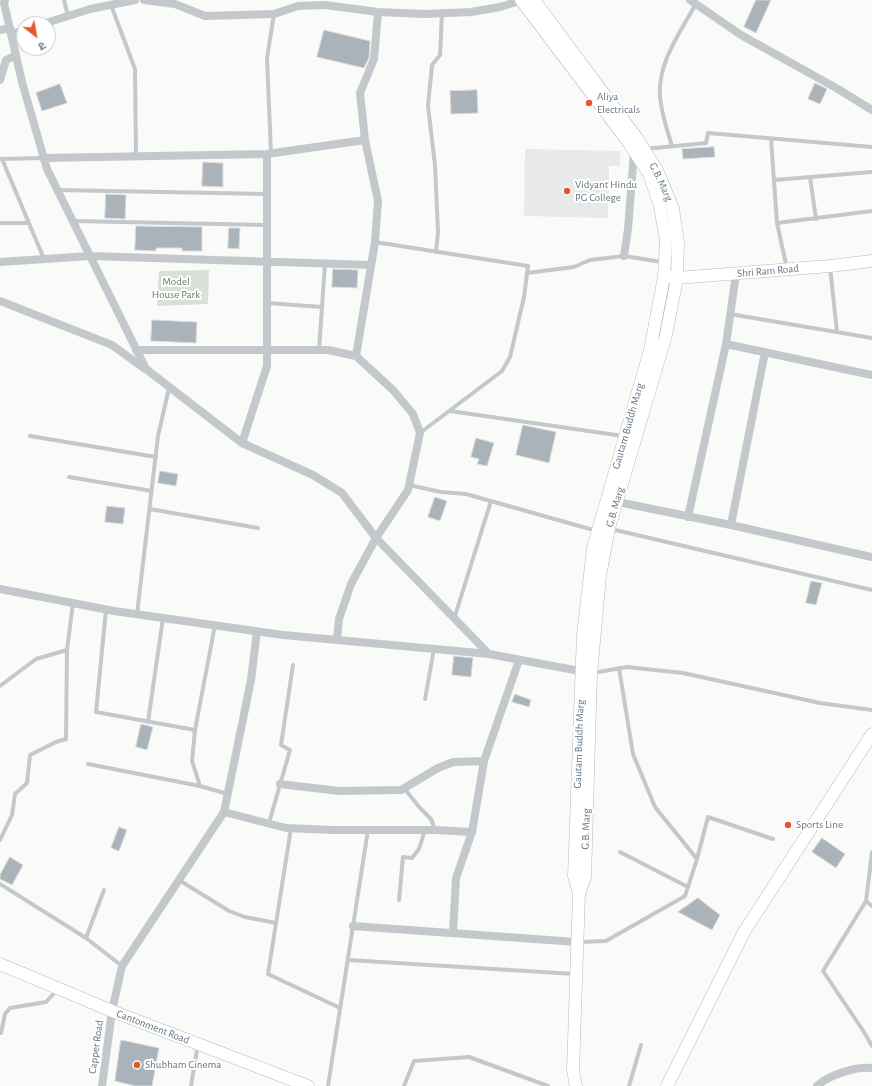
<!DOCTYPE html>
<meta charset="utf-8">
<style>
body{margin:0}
#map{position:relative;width:872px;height:1086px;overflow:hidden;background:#fafaf8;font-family:"Alegreya Sans","Noto Sans Devanagari",sans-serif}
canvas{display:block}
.north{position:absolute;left:16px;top:16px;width:40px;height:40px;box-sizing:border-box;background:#fff;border:1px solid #c1c8cd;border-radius:50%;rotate:149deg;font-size:11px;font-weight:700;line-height:16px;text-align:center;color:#657683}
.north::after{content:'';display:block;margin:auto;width:14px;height:18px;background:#e4572e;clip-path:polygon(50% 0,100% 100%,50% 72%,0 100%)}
</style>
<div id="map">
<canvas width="872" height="1086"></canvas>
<div class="north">उ</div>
</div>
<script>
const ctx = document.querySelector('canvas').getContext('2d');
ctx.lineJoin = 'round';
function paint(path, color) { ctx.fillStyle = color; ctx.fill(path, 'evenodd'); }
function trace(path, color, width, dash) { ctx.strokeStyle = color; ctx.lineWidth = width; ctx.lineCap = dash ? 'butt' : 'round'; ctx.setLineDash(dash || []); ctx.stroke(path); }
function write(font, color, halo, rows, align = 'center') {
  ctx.font = font + ' "Alegreya Sans",sans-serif'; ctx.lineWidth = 4; ctx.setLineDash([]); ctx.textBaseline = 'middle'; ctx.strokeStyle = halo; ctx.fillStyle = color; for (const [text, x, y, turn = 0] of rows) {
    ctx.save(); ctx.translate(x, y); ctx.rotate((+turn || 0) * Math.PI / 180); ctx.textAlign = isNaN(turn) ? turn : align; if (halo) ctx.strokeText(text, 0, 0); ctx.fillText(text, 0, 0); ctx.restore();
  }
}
paint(new Path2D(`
 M 525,149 L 620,151 L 620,166 L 609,166 L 608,218 L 524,216 Z`), '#e8e9e9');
paint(new Path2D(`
 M 209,270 L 208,304 L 157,306 L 159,271 Z`), '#dadfd7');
const building = new Path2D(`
 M 756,0 L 771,0 L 756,33 L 744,27 Z
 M 324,30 L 370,41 L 369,58 L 364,68 L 317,57 Z
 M 815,83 L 827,89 L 820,104 L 808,99 Z
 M 60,84 L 67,103 L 42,111 L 36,93 Z
 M 477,90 L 478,113 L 451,114 L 450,91 Z
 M 714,147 L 715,157 L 683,159 L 682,149 Z
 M 203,162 L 223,163 L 223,187 L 202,186 Z
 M 106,194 L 126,195 L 125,219 L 105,218 Z
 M 136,226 L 202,227 L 202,251 L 182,251 L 182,248 L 156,248 L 156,251 L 135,250 Z
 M 229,228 L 240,228 L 239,249 L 228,248 Z
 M 333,269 L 358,270 L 357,288 L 332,287 Z
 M 152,320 L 197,322 L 196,343 L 151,341 Z
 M 523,425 L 556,432 L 549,463 L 516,455 Z
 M 476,438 L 494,443 L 487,466 L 477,464 L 479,459 L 471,457 Z
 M 160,471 L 178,474 L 176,486 L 158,483 Z
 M 435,497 L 447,501 L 440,521 L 428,517 Z
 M 107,506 L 125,508 L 123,524 L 105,522 Z
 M 811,581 L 822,583 L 816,605 L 806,603 Z
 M 454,656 L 473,658 L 471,677 L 452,675 Z
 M 515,694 L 531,700 L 529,707 L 512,702 Z
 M 141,724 L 153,727 L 147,750 L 136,747 Z
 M 119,827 L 127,830 L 119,851 L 111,848 Z
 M 822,838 L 845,854 L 836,868 L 812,852 Z
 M 10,857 L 23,865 L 12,885 L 0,879 L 0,875 Z
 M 698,898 L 720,915 L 712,930 L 678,912 Z
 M 121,1040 L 159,1048 L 152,1086 L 135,1086 L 115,1081 Z`);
paint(building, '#aab3b9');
trace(building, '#dcdcda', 1);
const secondary = new Path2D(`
 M 521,0 L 629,143 L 649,174 L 660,206 L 666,241 L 664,277 L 650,350 L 593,548 L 583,635 L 574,876 L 579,894
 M 534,0 L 636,137 L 657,170 L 673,209 L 678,242 L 677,278 L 666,335 L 609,528 L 600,576 L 591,674 L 585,877 L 579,894 L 573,1070 L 576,1086
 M 670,277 L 677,278 L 830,266 L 872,261
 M 0,964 L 112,1011 L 308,1086
 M 667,1086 L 744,932 L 872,734`);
trace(secondary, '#b3babf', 13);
trace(new Path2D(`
 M 64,0 L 68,16
 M 111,5 L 135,69 L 136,156
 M 771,139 L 777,223 L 787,269
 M 672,146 C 668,133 663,118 661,104 C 654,68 679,34 696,4
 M 645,149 L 706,143 L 708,133 L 872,147
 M 271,153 L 267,58 L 274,14
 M 0,159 L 43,158
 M 2,159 L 44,259
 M 810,177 L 816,219
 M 774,180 L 872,172
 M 57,190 L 267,194
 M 73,221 L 267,225
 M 0,223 L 29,223
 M 777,223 L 872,211
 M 375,242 L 528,266 L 524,297 L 510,357 L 502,371 L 420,433
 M 436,252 L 438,232 L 435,165 L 428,106 L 432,65 L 440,55 L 442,13
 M 830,267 L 837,332
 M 527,273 L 574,267 L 590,260 L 624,256 L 662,262
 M 267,303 L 322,307
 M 730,314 L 872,338
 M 319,350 L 325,264
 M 450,411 L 623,436
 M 30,436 L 156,457
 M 69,477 L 152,491
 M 409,485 L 441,492 L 466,494 L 597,531
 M 150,509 L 258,528
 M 611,529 L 872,590
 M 106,610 L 96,712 L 195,730
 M 137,614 L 158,436 L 169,388
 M 454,619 L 491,501
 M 619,668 L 633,754 L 655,807 L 697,859
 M 593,673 L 627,667 L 683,673 L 820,703 L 872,710
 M 0,686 L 36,659 L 67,650
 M 425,699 L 434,649
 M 148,722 L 163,618
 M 88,764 L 200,786 L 228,794
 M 200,786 L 192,761 L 195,730 L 215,625
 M 404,788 L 420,808 L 431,819 L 435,830
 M 269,823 L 290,750 L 281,745 L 293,665
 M 291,828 L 268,974 L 340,1008
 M 0,840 L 12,815 L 15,794 L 27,783 L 30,755 L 56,742 L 66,739 L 67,650 L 73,603
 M 620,852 L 688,887
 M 872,852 L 866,901 L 823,971 L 864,1032 L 872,1046
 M 179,880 L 229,911 L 245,917 L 276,923
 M 0,884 L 86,938 L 122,966
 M 399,900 L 403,857 L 412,858 L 419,849 L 425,830
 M 866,901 L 872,906
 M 86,938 L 104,890
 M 580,942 L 606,941 L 685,896 L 697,859 L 708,817 L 773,839
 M 348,960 L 575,974
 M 0,1033 L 1,1033 L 5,1014 L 10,1008 L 46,1002 L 57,990
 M 191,1086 L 198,1044
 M 328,1086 L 368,830
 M 404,1086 L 414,1061 L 469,1057 L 548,1086
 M 629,1086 L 641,1045`), '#c3c8cc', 4);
trace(new Path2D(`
 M 5,0 L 4,3 L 22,82 L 47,169 L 146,369 L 242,443 L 313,475 L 342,493 L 376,538 L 489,654 L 585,672
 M 144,0 L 175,4 L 205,16 L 274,14 L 298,6 L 325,5 L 378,12 L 425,14 L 471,12 L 500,7 L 523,0
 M 690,0 L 741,35 L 838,89 L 872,110
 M 43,24 L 90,9 L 135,0
 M 0,30 L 10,28
 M 11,34 L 24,30
 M 0,80 L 6,60 L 16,55
 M 43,158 L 267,154 L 365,140
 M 624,256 L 628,229 L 634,152
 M 0,262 L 90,256 L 371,265
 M 0,301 L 112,345 L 145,369
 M 726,344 L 872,375
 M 136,350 L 328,350 L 356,356 L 393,390 L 413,414 L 420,433 L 408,490 L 376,538 L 351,584 L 339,619 L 337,640
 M 356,356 L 375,242 L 378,201 L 365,140 L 360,93 L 374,59 L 378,12
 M 242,443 L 267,366 L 267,154
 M 613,501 L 731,525 L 872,557
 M 688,517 L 726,344 L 736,274
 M 731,525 L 765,352
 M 0,589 L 114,611 L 283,635 L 489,654
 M 280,784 L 339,791 L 401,790 L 438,768 L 453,762 L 484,761
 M 224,812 L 286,828 L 332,830 L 435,830 L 472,832
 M 353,926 L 577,942
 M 453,933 L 456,878 L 472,832 L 484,761 L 519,660
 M 102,1086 L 112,1011 L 122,966 L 224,812 L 251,680 L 257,631
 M 817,1086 C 829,1075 856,1066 872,1068`), '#c3c8cc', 8);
trace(secondary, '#fff', 12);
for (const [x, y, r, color] of [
 [589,103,4,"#e4572e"],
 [567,191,4,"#e4572e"],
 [788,825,4,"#e4572e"],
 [137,1065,4,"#e4572e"]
]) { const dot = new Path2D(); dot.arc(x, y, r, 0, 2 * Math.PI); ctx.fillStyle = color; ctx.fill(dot); trace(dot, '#fff', 1.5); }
write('11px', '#657683', '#fff', [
 ["Aliya",597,97],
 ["Electricals",597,110],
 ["Vidyant Hindu",575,185],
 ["PG College",575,198],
 ["Sports Line",796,825],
 ["Shubham Cinema",145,1065]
], 'left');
write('11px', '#657683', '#fff', [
 ["G.B. Marg",661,182,65],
 ["Shri Ram Road",768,271,-5],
 ["Gautam Buddh Marg",628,426,-74],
 ["G.B. Marg",615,507,-74],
 ["Gautam Buddh Marg",579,744,-88],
 ["G.B. Marg",586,829,-88],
 ["Cantonment Road",153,1027,21],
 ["Capper Road",96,1047,-82]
]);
write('11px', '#687a64', '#fff', [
 ["Model",176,282],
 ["House Park",176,295]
]);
</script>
